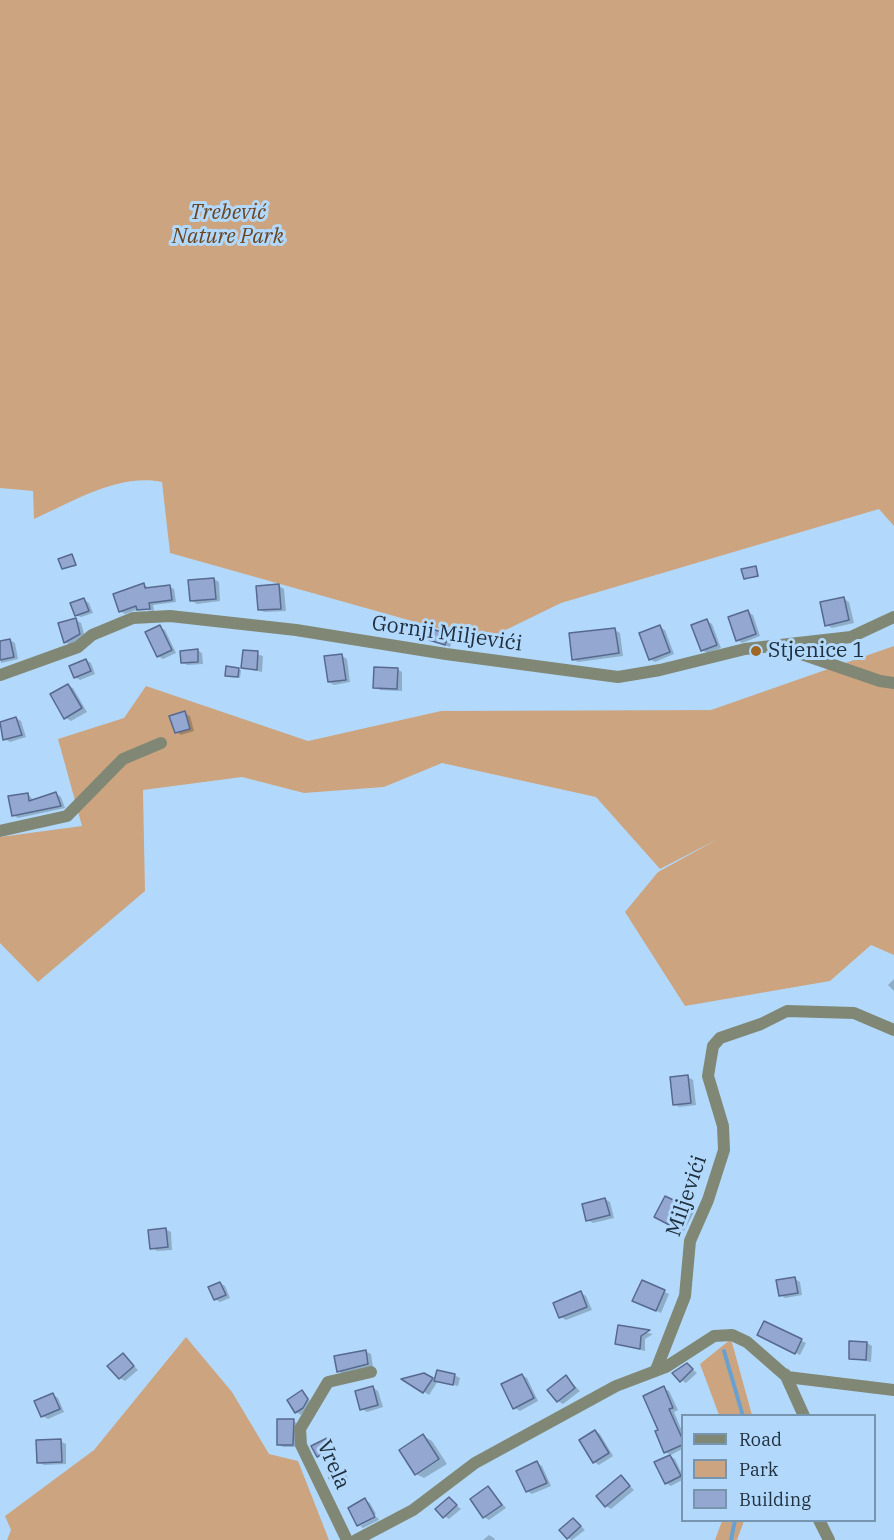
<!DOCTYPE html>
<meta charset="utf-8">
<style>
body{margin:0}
#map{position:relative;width:894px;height:1540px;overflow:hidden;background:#b2d9fc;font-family:"IBM Plex Serif",serif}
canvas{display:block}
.legend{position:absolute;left:681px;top:1414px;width:195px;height:108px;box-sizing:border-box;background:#b2d9fc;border:2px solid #7895b0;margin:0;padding:8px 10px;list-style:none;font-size:18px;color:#21303e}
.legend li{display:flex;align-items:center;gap:12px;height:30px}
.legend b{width:30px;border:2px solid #7895b0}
</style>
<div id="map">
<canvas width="894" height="1540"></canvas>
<ul class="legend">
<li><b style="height:8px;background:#808875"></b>Road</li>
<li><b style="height:16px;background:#cca580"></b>Park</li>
<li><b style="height:16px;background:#93a7d0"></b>Building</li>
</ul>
</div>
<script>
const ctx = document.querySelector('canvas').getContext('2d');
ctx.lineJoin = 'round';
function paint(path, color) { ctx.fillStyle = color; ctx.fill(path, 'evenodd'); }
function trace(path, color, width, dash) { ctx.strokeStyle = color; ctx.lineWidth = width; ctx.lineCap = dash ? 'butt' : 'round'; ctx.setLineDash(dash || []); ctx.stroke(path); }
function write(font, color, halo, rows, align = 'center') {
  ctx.font = font + ' "IBM Plex Serif",serif'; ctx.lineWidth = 6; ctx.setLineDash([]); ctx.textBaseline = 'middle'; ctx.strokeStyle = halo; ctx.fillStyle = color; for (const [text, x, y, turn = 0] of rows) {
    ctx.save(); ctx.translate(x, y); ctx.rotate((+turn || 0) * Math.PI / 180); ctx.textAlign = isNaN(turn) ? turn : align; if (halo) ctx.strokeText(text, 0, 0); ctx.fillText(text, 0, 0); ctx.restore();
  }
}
paint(new Path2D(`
 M 0,0 L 894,0 L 894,526 L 879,509 L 561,603 L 483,641 L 170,553 L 162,482 C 119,473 72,502 34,519 L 33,491 L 0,488 Z
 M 894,646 L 894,955 L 871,945 L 830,981 L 685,1006 L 625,912 L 658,872 L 718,839 L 660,869 L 596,797 L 442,763 L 384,787 L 304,793 L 242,777 L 143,790 L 145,891 L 38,982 L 0,943 L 0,837 L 82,826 L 58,739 L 124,718 L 146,686 L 308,741 L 441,711 L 711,710 Z
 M 186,1337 L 232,1392 L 269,1454 L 298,1461 L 329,1540 L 7,1540 L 11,1530 L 5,1516 L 94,1450 Z
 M 731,1339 L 752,1415 L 719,1415 L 700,1364 Z
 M 722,1521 L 744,1521 L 737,1540 L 715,1540 Z`), '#cca580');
paint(new Path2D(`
 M 72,556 L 77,566 L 63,568 Z
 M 756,568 L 759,577 L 745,578 Z
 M 214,579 L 219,582 L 220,601 L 197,604 L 192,601 Z
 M 144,584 L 149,589 L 169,586 L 174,589 L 176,602 L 153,605 L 154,611 L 139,609 L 125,614 L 120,611 Z
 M 279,586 L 284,589 L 286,611 L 264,612 L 259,609 Z
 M 844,599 L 849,602 L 854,623 L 832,628 L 827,625 Z
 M 84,600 L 89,603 L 93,613 L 81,617 L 76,615 Z
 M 748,612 L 753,615 L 760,636 L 742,643 L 737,640 Z
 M 76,620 L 81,623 L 85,637 L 70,645 L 65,642 Z
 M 707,621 L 712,624 L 721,648 L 707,653 L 702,650 Z
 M 160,627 L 165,630 L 176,653 L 163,659 L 158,656 Z
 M 660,627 L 665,630 L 674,654 L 655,662 L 650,659 Z
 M 615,630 L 620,633 L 623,656 L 578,662 L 573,659 Z
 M 447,636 L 453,639 L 450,647 L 430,640 Z
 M 10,640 L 15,643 L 18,659 L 1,663 L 0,642 Z
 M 197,650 L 202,653 L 203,664 L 187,665 L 182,662 Z
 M 244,651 L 263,656 L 262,672 L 243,668 Z
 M 342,656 L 347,659 L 350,682 L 334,685 L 329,682 Z
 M 86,660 L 91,663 L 95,674 L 80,680 L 75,677 Z
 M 227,668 L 241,670 L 240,678 L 226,675 Z
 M 397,669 L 402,672 L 402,691 L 380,690 L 375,687 Z
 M 68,685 L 73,688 L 87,712 L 71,721 L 66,718 Z
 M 184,713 L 190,716 L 194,731 L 181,735 L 176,732 Z
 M 16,718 L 21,721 L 26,737 L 10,742 L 5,739 L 0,723 Z
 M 28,794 L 34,801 L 56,794 L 61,797 L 65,808 L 18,818 L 13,815 Z
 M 894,979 L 894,991 L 888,985 Z
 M 688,1077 L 693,1080 L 696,1105 L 679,1107 L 674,1104 Z
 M 666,1198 L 694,1212 L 684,1231 L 656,1217 Z
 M 605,1199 L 610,1202 L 614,1218 L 593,1223 L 588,1220 Z
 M 165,1229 L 171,1232 L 172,1250 L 157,1251 L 152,1248 Z
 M 795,1279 L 800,1282 L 802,1295 L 785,1298 L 780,1295 Z
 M 642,1282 L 669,1294 L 661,1313 L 639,1303 Z
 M 220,1283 L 225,1286 L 230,1298 L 220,1302 L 215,1299 Z
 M 581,1293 L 586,1296 L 592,1310 L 566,1320 L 561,1317 Z
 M 764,1323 L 806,1343 L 800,1355 L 759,1334 Z
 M 619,1327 L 653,1334 L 645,1339 L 645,1351 L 616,1344 Z
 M 867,1343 L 872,1346 L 871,1362 L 850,1358 Z
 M 365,1351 L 371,1354 L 373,1367 L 343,1374 L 338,1371 Z
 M 123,1355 L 138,1370 L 125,1381 L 120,1378 Z
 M 687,1365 L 697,1373 L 686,1383 L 681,1380 Z
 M 424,1374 L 436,1381 L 454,1375 L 460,1378 L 458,1386 L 438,1381 L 429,1395 L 405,1379 Z
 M 522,1375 L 527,1378 L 538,1401 L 520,1411 L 515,1408 Z
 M 566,1377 L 580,1391 L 563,1404 L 558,1401 Z
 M 373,1388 L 378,1391 L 383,1407 L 367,1412 L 362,1409 Z
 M 663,1388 L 669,1391 L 678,1410 L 674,1412 L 682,1431 L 682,1449 L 671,1455 L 665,1452 L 660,1431 Z
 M 302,1392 L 312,1403 L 301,1415 L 296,1412 Z
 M 53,1395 L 58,1398 L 64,1412 L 48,1419 L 42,1416 L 36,1402 Z
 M 293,1421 L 298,1424 L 298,1447 L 283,1447 L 278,1444 Z
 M 595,1431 L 600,1434 L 613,1456 L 599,1465 L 594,1462 Z
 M 423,1436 L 432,1441 L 447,1464 L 424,1478 L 416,1474 Z
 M 327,1439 L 333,1442 L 337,1452 L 323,1459 L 318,1456 Z
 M 60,1441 L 66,1444 L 66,1464 L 44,1465 L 38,1462 Z
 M 670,1456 L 675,1459 L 682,1474 L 682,1480 L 671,1486 L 666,1483 Z
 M 537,1463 L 542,1466 L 551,1486 L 532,1494 L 527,1491 Z
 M 335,1470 L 348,1477 L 344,1484 L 331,1477 Z
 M 621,1477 L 634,1490 L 611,1509 L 606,1506 Z
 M 489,1488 L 506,1508 L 489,1520 L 484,1517 Z
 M 449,1499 L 461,1509 L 449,1519 L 444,1516 Z
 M 365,1500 L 370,1503 L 376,1514 L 359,1525 Z
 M 377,1517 L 379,1520 L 363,1528 L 360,1526 Z
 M 574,1520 L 585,1530 L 572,1540 L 567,1538 Z
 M 489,1535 L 494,1538 L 495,1540 L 483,1540 Z`), '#0003');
trace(new Path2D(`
 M 724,1351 L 743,1416
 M 731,1540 L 735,1520`), '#68a1d1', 4);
const building = new Path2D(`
 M 72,554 L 76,565 L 62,569 L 58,559 Z
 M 756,566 L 758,576 L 744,579 L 741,569 Z
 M 214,578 L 216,599 L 190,601 L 188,580 Z
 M 144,583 L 145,588 L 170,585 L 172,600 L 149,603 L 150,609 L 137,610 L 136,606 L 119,612 L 113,594 Z
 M 279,584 L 281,609 L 258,610 L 256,586 Z
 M 844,597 L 849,620 L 825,626 L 820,602 Z
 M 84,598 L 89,611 L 75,616 L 70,603 Z
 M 748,610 L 756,634 L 736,641 L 728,617 Z
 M 76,618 L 80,634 L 64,643 L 58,623 Z
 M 707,619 L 717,645 L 701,651 L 691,625 Z
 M 160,625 L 172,650 L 157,657 L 145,632 Z
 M 660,625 L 670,652 L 649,660 L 639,633 Z
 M 615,628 L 619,653 L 572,660 L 569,633 Z
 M 432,629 L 448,634 L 445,645 L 429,640 Z
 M 10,639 L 14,657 L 0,660 L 0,641 Z
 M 198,649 L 198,662 L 181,663 L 180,651 Z
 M 243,650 L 258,651 L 257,670 L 241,668 Z
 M 342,654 L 346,680 L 328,682 L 324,656 Z
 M 86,659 L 91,671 L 74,678 L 69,666 Z
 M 226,666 L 239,668 L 238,677 L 225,676 Z
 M 374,667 L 398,668 L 397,689 L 373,688 Z
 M 68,684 L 82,708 L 64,719 L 50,694 Z
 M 185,711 L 190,729 L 175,733 L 169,716 Z
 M 16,717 L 22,735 L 3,740 L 0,722 Z
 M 56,792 L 61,806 L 12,816 L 8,796 L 28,793 L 29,801 Z
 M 688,1075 L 691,1103 L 673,1105 L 670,1077 Z
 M 665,1196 L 690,1208 L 679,1230 L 654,1217 Z
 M 605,1198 L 610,1215 L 586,1221 L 582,1204 Z
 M 166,1228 L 168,1247 L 150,1249 L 148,1230 Z
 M 795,1277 L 798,1293 L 779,1296 L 776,1280 Z
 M 642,1280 L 665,1290 L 656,1311 L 632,1301 Z
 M 220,1282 L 226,1295 L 214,1300 L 208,1287 Z
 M 581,1291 L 587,1307 L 559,1318 L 553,1303 Z
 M 764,1321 L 802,1339 L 795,1354 L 757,1335 Z
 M 618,1325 L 650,1330 L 641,1336 L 640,1349 L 615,1344 Z
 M 849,1341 L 867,1342 L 866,1360 L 849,1359 Z
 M 366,1350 L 368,1364 L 337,1372 L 334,1356 Z
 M 123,1353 L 134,1366 L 119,1379 L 107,1366 Z
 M 687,1363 L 693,1369 L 680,1382 L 672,1373 Z
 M 437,1370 L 455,1374 L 453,1385 L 434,1381 Z
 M 424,1373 L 433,1378 L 423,1393 L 401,1379 Z
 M 522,1374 L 534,1398 L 513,1409 L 501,1384 Z
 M 566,1375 L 575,1388 L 557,1402 L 547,1390 Z
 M 373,1386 L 378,1405 L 360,1410 L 355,1391 Z
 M 664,1386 L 673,1408 L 669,1409 L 682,1438 L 682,1445 L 664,1453 L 655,1431 L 658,1430 L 643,1396 Z
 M 302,1390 L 308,1399 L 303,1408 L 295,1413 L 287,1400 Z
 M 53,1393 L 60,1409 L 41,1417 L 34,1401 Z
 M 277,1419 L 294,1419 L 293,1445 L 277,1445 Z
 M 595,1430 L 609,1453 L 593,1463 L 579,1440 Z
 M 423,1434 L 439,1459 L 415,1475 L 399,1450 Z
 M 327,1438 L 333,1449 L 317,1457 L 311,1446 Z
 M 61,1439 L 62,1462 L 37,1463 L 36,1440 Z
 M 670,1455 L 681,1476 L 665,1484 L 654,1462 Z
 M 537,1461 L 547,1483 L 526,1492 L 516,1471 Z
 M 335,1468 L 346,1474 L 341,1484 L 329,1478 Z
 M 621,1475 L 630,1486 L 605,1507 L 596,1496 Z
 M 488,1486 L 502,1505 L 483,1518 L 470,1499 Z
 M 449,1497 L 457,1505 L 443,1518 L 435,1509 Z
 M 365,1498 L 375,1517 L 357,1526 L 348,1508 Z
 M 573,1518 L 581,1526 L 567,1539 L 559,1530 Z`);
paint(building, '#93a7d0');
trace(building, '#57698e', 1.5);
trace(new Path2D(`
 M 781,647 L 880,681 L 894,683
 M 0,675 L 78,647 L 92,635 L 133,618 L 170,616 L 296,630 L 446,654 L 618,677 L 660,670 L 745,649 L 851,637 L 894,617
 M 0,831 L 67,816 L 123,759 L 161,743
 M 656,1370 L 685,1296 L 690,1241 L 708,1200 L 724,1150 L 723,1126 L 708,1076 L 713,1046 L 720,1038 L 761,1024 L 787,1011 L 854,1013 L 894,1030
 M 785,1374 L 804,1416
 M 819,1520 L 829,1540
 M 347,1540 L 301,1445 L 300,1429 L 328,1382 L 371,1372
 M 356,1540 L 413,1510 L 475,1463 L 616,1386 L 666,1367 L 714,1336 L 732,1335 L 747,1342 L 787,1377 L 894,1390`), '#808875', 12);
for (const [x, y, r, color] of [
 [756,651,6,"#a06625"]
]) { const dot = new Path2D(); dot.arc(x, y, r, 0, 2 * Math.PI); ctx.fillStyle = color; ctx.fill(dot); trace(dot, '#b2d9fc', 2); }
write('italic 21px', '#69441e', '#b2d9fc', [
 ["Trebević",228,213],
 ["Nature Park",228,237]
]);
write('21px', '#21303e', '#b2d9fc', [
 ["Gornji Miljevići",447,634,8],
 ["Miljevići",687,1196,-71],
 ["Vrela",333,1465,66]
]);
write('21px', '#21303e', '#b2d9fc', [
 ["Stjenice 1",768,651]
], 'left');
</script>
